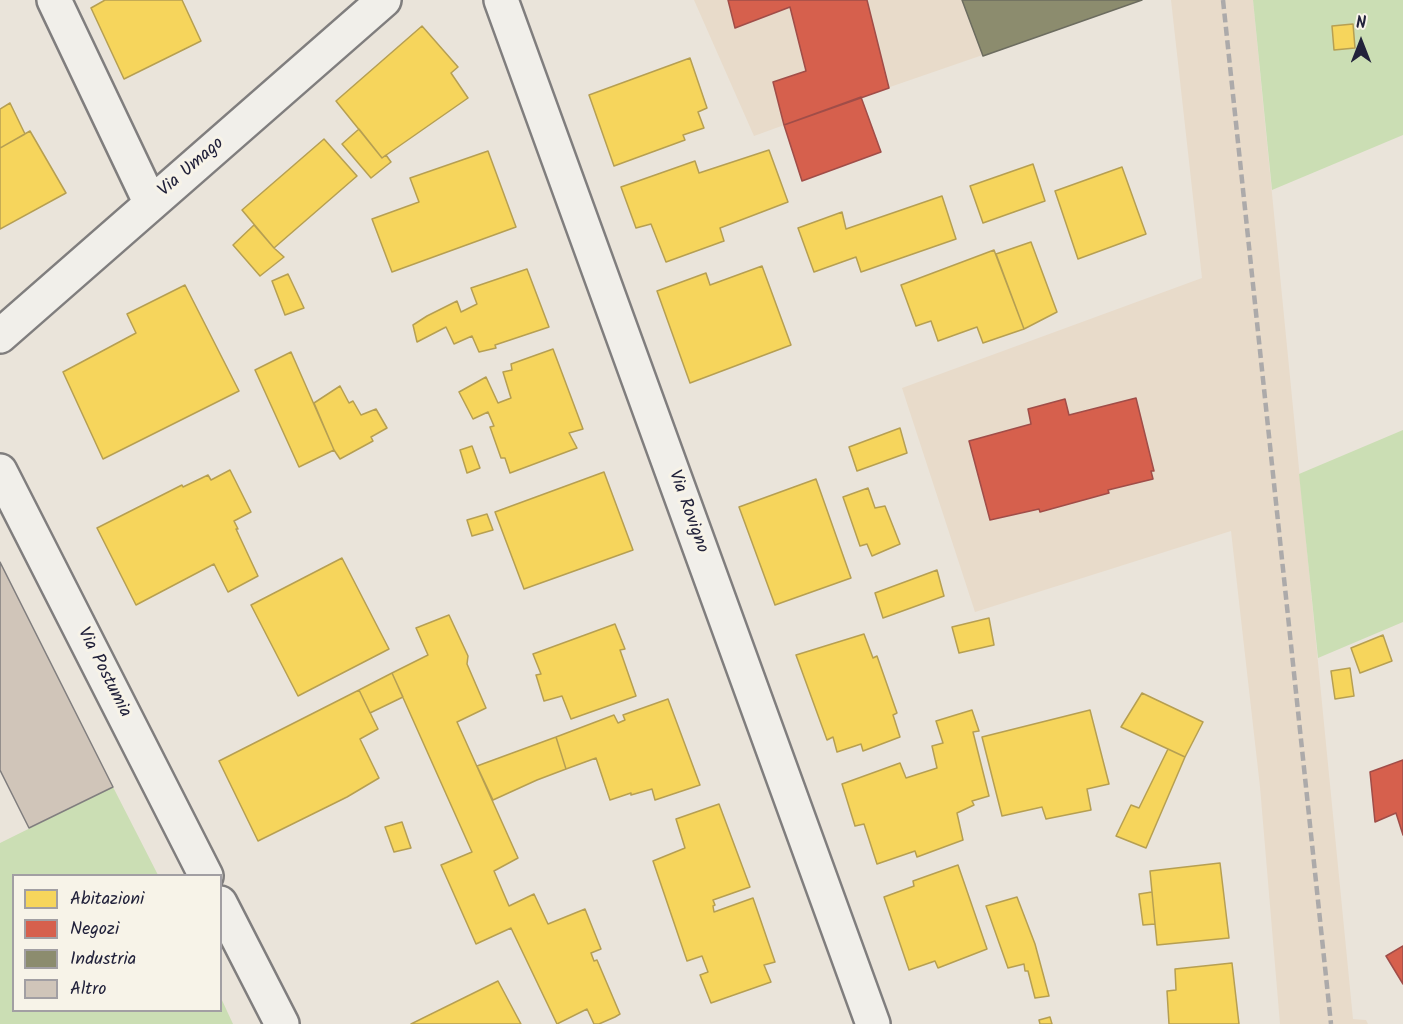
<!DOCTYPE html>
<style>
body{margin:0}
#map{position:relative;width:1403px;height:1024px;overflow:hidden;background:#eae4da;font-family:Kalam,sans-serif}
canvas{display:block}
.legend{position:absolute;left:12px;top:874px;width:210px;height:138px;box-sizing:border-box;background:#f7f3e8;border:2px solid #a29fa3;margin:0;padding:8px 10px;list-style:none;font-size:18px;color:#22223b}
.legend li{display:flex;align-items:center;gap:12px;height:30px}
.legend b{width:30px;border:2px solid #a29fa3}
.north{position:absolute;left:1331px;top:12px;width:60px;height:60px;-webkit-text-stroke:4px #f7f3e8;paint-order:stroke;rotate:0deg;font-size:16px;font-weight:700;line-height:24px;text-align:center;color:#22223b}
.north::after{content:'';display:block;margin:auto;width:21px;height:27px;background:#22223b;clip-path:polygon(50% 0,100% 100%,50% 72%,0 100%)}
</style>
<div id="map">
<canvas width="1403" height="1024"></canvas>
<ul class="legend">
<li><b style="height:16px;background:#f6d55c"></b>Abitazioni</li>
<li><b style="height:16px;background:#d6604d"></b>Negozi</li>
<li><b style="height:16px;background:#8c8c6e"></b>Industria</li>
<li><b style="height:16px;background:#d0c5b9"></b>Altro</li>
</ul>
<div class="north">N</div>
</div>
<script>
const ctx = document.querySelector('canvas').getContext('2d');
ctx.lineJoin = 'round';
function paint(path, color) { ctx.fillStyle = color; ctx.fill(path, 'evenodd'); }
function trace(path, color, width, dash) { ctx.strokeStyle = color; ctx.lineWidth = width; ctx.lineCap = dash ? 'butt' : 'round'; ctx.setLineDash(dash || []); ctx.stroke(path); }
function write(font, color, halo, rows, align = 'center') {
  ctx.font = font + ' Kalam,sans-serif'; ctx.lineWidth = 6; ctx.setLineDash([]); ctx.textBaseline = 'middle'; ctx.strokeStyle = halo; ctx.fillStyle = color; for (const [text, x, y, turn = 0] of rows) {
    ctx.save(); ctx.translate(x, y); ctx.rotate((+turn || 0) * Math.PI / 180); ctx.textAlign = isNaN(turn) ? turn : align; if (halo) ctx.strokeText(text, 0, 0); ctx.fillText(text, 0, 0); ctx.restore();
  }
}
paint(new Path2D(`
 M 694,0 L 1142,0 L 861,97 L 754,136 Z
 M 1171,0 L 1253,0 L 1353,1019 L 1366,1020 L 1368,1024 L 1280,1024 L 1260,787 L 1231,531 L 975,612 L 902,388 L 1202,278 Z`), '#e8dbca');
paint(new Path2D(`
 M 1253,0 L 1403,0 L 1403,135 L 1272,190 Z
 M 1403,430 L 1403,622 L 1318,658 L 1299,474 Z
 M 113,787 L 158,875 L 14,876 L 14,1010 L 220,1010 L 221,998 L 233,1024 L 0,1024 L 0,843 Z`), '#cbdeb4');
const homes = new Path2D(`
 M 105,0 L 182,0 L 201,41 L 124,79 L 91,8 Z
 M 1353,24 L 1355,48 L 1334,50 L 1332,26 Z
 M 422,26 L 458,67 L 451,73 L 468,98 L 382,158 L 336,101 Z
 M 690,58 L 707,108 L 698,112 L 704,128 L 683,135 L 685,140 L 614,166 L 589,95 Z
 M 10,103 L 25,134 L 0,148 L 0,109 Z
 M 359,129 L 382,158 L 386,155 L 391,162 L 371,178 L 342,144 Z
 M 30,131 L 66,193 L 0,229 L 0,148 Z
 M 324,139 L 357,176 L 274,248 L 242,210 Z
 M 769,150 L 788,202 L 720,228 L 724,241 L 666,262 L 651,224 L 636,228 L 621,187 L 695,161 L 699,173 Z
 M 488,151 L 516,227 L 392,272 L 372,219 L 419,202 L 410,178 Z
 M 1033,164 L 1045,201 L 983,223 L 970,186 Z
 M 1122,167 L 1146,234 L 1078,259 L 1055,191 Z
 M 942,196 L 956,239 L 861,272 L 856,257 L 814,272 L 798,228 L 842,212 L 846,229 Z
 M 254,225 L 274,248 L 284,257 L 260,276 L 233,245 Z
 M 1031,242 L 1057,312 L 1024,329 L 996,254 Z
 M 994,250 L 1024,329 L 983,343 L 977,327 L 938,341 L 931,321 L 916,326 L 901,285 Z
 M 762,266 L 791,345 L 690,383 L 657,291 L 706,273 L 710,285 Z
 M 527,269 L 549,327 L 495,345 L 496,348 L 479,352 L 472,336 L 454,344 L 446,327 L 417,342 L 413,325 L 427,316 L 457,301 L 461,312 L 477,304 L 471,288 Z
 M 288,274 L 304,308 L 285,315 L 272,281 Z
 M 185,285 L 239,391 L 103,459 L 63,372 L 136,333 L 127,314 Z
 M 553,349 L 583,429 L 569,433 L 577,448 L 510,473 L 505,458 L 501,458 L 490,427 L 494,426 L 488,412 L 473,419 L 459,392 L 486,377 L 498,403 L 511,398 L 503,372 L 512,370 L 511,364 Z
 M 291,352 L 334,450 L 299,467 L 255,370 Z
 M 340,386 L 349,403 L 353,401 L 361,415 L 376,409 L 387,428 L 371,437 L 373,441 L 340,459 L 334,450 L 314,403 Z
 M 900,428 L 907,453 L 857,471 L 849,447 Z
 M 472,446 L 480,468 L 467,473 L 460,450 Z
 M 230,470 L 251,512 L 234,521 L 238,529 L 236,529 L 258,576 L 228,592 L 214,564 L 136,605 L 97,528 L 182,485 L 183,487 L 208,475 L 211,480 Z
 M 604,472 L 633,550 L 524,589 L 495,512 Z
 M 816,479 L 851,578 L 775,605 L 739,507 Z
 M 868,488 L 875,508 L 885,506 L 900,544 L 872,556 L 867,544 L 860,546 L 843,497 Z
 M 487,514 L 493,530 L 472,536 L 467,520 Z
 M 342,558 L 389,649 L 298,696 L 251,605 Z
 M 937,570 L 944,596 L 883,618 L 875,593 Z
 M 449,615 L 468,656 L 467,664 L 486,708 L 457,722 L 518,858 L 494,871 L 509,906 L 534,894 L 548,924 L 585,909 L 601,949 L 591,953 L 594,961 L 597,960 L 620,1014 L 615,1017 L 599,1024 L 594,1024 L 587,1009 L 557,1024 L 511,928 L 476,944 L 441,865 L 472,852 L 392,673 L 428,655 L 416,628 Z
 M 989,618 L 994,645 L 959,653 L 952,627 Z
 M 615,624 L 625,649 L 620,650 L 636,696 L 571,719 L 562,696 L 544,701 L 536,675 L 541,674 L 533,654 Z
 M 864,634 L 873,658 L 877,656 L 897,713 L 893,715 L 900,737 L 863,751 L 861,744 L 837,752 L 833,737 L 827,740 L 796,655 Z
 M 1383,635 L 1392,661 L 1360,673 L 1351,648 Z
 M 1350,668 L 1354,696 L 1335,699 L 1331,671 Z
 M 392,673 L 403,697 L 370,713 L 359,690 Z
 M 359,690 L 378,729 L 360,739 L 379,778 L 347,797 L 258,841 L 219,761 Z
 M 1142,693 L 1203,722 L 1185,757 L 1121,727 Z
 M 668,699 L 700,785 L 655,800 L 652,789 L 631,795 L 631,793 L 610,800 L 596,758 L 566,769 L 556,737 L 614,715 L 618,723 L 625,720 L 623,715 Z
 M 972,710 L 979,731 L 973,732 L 989,796 L 972,801 L 974,805 L 957,813 L 963,840 L 917,857 L 915,851 L 877,864 L 864,824 L 855,826 L 842,784 L 900,763 L 906,778 L 937,768 L 932,746 L 943,743 L 936,721 Z
 M 1090,710 L 1109,784 L 1087,789 L 1091,810 L 1046,819 L 1042,807 L 1002,816 L 982,737 Z
 M 556,737 L 566,769 L 537,780 L 493,800 L 477,766 Z
 M 1168,749 L 1185,757 L 1146,848 L 1116,836 L 1131,805 L 1139,808 Z
 M 719,804 L 750,887 L 713,900 L 715,905 L 713,906 L 714,912 L 753,898 L 775,962 L 764,965 L 771,982 L 711,1003 L 700,975 L 708,972 L 702,956 L 687,961 L 653,861 L 685,848 L 676,819 Z
 M 402,822 L 411,848 L 394,852 L 385,827 Z
 M 1220,863 L 1229,938 L 1157,945 L 1150,871 Z
 M 958,865 L 987,949 L 938,968 L 935,961 L 909,970 L 884,897 L 914,886 L 913,881 Z
 M 1152,892 L 1155,924 L 1143,925 L 1139,894 Z
 M 1017,897 L 1035,944 L 1049,996 L 1035,998 L 1028,971 L 1025,971 L 1024,964 L 1008,968 L 986,906 Z
 M 1232,963 L 1239,1024 L 1169,1024 L 1167,991 L 1176,990 L 1175,969 Z
 M 498,981 L 521,1024 L 411,1024 Z
 M 1050,1017 L 1052,1024 L 1040,1024 L 1039,1020 Z`);
paint(homes, '#f6d55c');
trace(homes, '#b69f52', 1.5);
const shops = new Path2D(`
 M 728,0 L 867,0 L 889,88 L 784,125 L 773,82 L 806,71 L 790,7 L 735,28 Z
 M 861,97 L 881,152 L 802,181 L 784,125 Z
 M 1136,398 L 1154,471 L 1151,471 L 1153,479 L 1108,490 L 1109,493 L 1040,512 L 1039,509 L 990,520 L 969,441 L 1031,424 L 1028,409 L 1065,399 L 1069,415 Z
 M 1403,760 L 1403,835 L 1396,813 L 1375,822 L 1370,772 Z
 M 1403,946 L 1403,984 L 1386,956 Z`);
paint(shops, '#d6604d');
trace(shops, '#a04d48', 1.5);
const industry = new Path2D(`
 M 962,0 L 1142,0 L 983,56 Z`);
paint(industry, '#8c8c6e');
trace(industry, '#6c6c5f', 1.5);
const building = new Path2D(`
 M 0,562 L 113,787 L 29,828 L 0,770 Z`);
paint(building, '#d0c5b9');
trace(building, '#807e7e', 1.5);
const minor = new Path2D(`
 M 54,0 L 151,204
 M 501,0 L 873,1024
 M 0,336 L 384,0
 M 0,471 L 206,876
 M 220,903 L 282,1024`);
trace(minor, '#807e7e', 38);
trace(minor, '#f1efea', 33);
trace(new Path2D(`
 M 1223,0 L 1331,1024`), '#acaaaa', 4.5, [9, 4.5]);
write('18px', '#22223b', '#f7f3e8', [
 ["Via Umago",192,168,-41],
 ["Via Rovigno",687,512,70],
 ["Via Postumia",103,673,63]
]);
</script>
